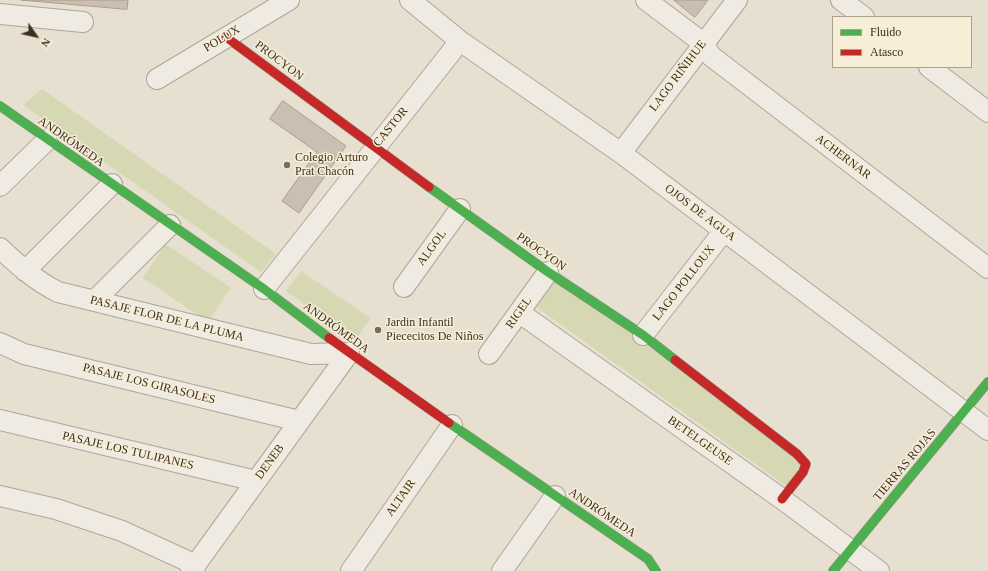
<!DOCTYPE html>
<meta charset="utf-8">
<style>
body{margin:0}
#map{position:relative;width:988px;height:571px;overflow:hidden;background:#e7e0d1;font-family:Georgia,serif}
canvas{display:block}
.legend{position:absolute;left:832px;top:16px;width:140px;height:52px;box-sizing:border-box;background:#f7eed8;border:1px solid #ada18e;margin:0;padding:5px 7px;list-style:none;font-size:12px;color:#3d2e20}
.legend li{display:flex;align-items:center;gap:8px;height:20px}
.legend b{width:20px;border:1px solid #ada18e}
.north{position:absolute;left:16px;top:16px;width:40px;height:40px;-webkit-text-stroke:3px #f7eed8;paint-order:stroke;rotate:124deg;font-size:11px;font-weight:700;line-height:16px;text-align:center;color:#3d2e20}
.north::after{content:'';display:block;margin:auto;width:14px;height:18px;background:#3d2e20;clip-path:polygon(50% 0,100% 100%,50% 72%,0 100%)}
</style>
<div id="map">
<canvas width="988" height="571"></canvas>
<ul class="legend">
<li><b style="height:5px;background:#4caf50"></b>Fluido</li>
<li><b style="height:5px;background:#c62828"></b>Atasco</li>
</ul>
<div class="north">N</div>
</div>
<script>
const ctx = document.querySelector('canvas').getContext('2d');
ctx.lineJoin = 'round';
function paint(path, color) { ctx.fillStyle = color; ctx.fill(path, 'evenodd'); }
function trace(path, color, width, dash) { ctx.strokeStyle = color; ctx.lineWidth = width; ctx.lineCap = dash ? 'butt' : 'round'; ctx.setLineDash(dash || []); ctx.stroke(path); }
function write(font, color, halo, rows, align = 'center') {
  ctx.font = font + ' Georgia,serif'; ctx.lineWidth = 3; ctx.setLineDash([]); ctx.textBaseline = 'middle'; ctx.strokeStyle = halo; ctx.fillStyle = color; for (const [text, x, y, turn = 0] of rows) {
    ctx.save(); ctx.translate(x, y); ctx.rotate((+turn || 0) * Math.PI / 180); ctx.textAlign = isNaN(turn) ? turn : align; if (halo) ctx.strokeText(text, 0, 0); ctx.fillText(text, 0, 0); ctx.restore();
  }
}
paint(new Path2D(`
 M 42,89 L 276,254 L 261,272 L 23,105 Z
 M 165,244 L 231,288 L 208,322 L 143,278 Z
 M 301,271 L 371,318 L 355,340 L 286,291 Z
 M 557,278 L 803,463 L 786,486 L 535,306 Z`), '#d6d7b3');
const building = new Path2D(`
 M 21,0 L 128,0 L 127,9 Z
 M 674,0 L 708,0 L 695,17 Z
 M 283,101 L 346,146 L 299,213 L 282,201 L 317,152 L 270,119 Z`);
paint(building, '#cbbfb2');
trace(building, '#a89c90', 1);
const street = new Path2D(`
 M 410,0 L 460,41 L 621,153 L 988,430
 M 646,0 L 703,43 L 711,56 L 988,268
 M 841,0 L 864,17
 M 0,14 L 83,22
 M 929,67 L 988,112
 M 157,79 L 289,0
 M 621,153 L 737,0
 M 0,186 L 47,140
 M 0,248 C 18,265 36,281 58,292 L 311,354 L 349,353
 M 25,271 L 112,184
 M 404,287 L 460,209
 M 264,289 L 460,41
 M 94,301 L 170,225
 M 520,313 L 782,499 L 879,571
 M 643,335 L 724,231
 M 0,343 L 24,354 L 299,421
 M 489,354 L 548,272
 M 0,420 L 256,481
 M 0,496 L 56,509 L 122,531 L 196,565
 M 191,571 L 349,353
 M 351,571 L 452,425
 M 502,571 L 555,496`);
const fast = new Path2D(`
 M 0,106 L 264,289 L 329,338
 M 429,187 L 548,272 L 643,335 L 675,360
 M 449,423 L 648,559 L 656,571
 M 833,571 L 988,382`);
const jam = new Path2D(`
 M 226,37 L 429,187
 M 329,338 L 449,423
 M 675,360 L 797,454 L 806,464 L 803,472 L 782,499`);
trace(street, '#ada599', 22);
trace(fast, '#9c958a', 10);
trace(jam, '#9c958a', 10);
trace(street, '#efebe3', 20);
trace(fast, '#4caf50', 9);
trace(jam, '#c62828', 9);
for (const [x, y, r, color] of [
 [287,165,4,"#786c5e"],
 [378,330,4,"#786c5e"]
]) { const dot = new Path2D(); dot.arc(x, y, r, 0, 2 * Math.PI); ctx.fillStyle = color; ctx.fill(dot); trace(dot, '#f7eed8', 1.5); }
write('12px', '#3d2e20', '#f7eed8', [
 ["POLUX",222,39,-31],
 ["PROCYON",279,61,37],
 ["LAGO RIÑIHUE",678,76,-53],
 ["CASTOR",391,127,-51],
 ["ANDRÓMEDA",71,142,35],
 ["ACHERNAR",843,157,37],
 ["OJOS DE AGUA",700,213,37],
 ["ALGOL",432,248,-54],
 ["PROCYON",541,252,35],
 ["LAGO POLLOUX",684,283,-52],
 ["RIGEL",519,313,-55],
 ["PASAJE FLOR DE LA PLUMA",167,319,14],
 ["ANDRÓMEDA",336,328,36],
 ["PASAJE LOS GIRASOLES",149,384,14],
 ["BETELGEUSE",700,441,35],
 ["PASAJE LOS TULIPANES",128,451,13],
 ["DENEB",270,462,-54],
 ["TIERRAS ROJAS",905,465,-50],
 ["ALTAIR",401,498,-55],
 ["ANDRÓMEDA",602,513,34]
]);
write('12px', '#3d2e20', '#f7eed8', [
 ["Colegio Arturo",295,158],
 ["Prat Chacón",295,172],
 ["Jardin Infantil",386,323],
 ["Piececitos De Niños",386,337]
], 'left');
</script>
